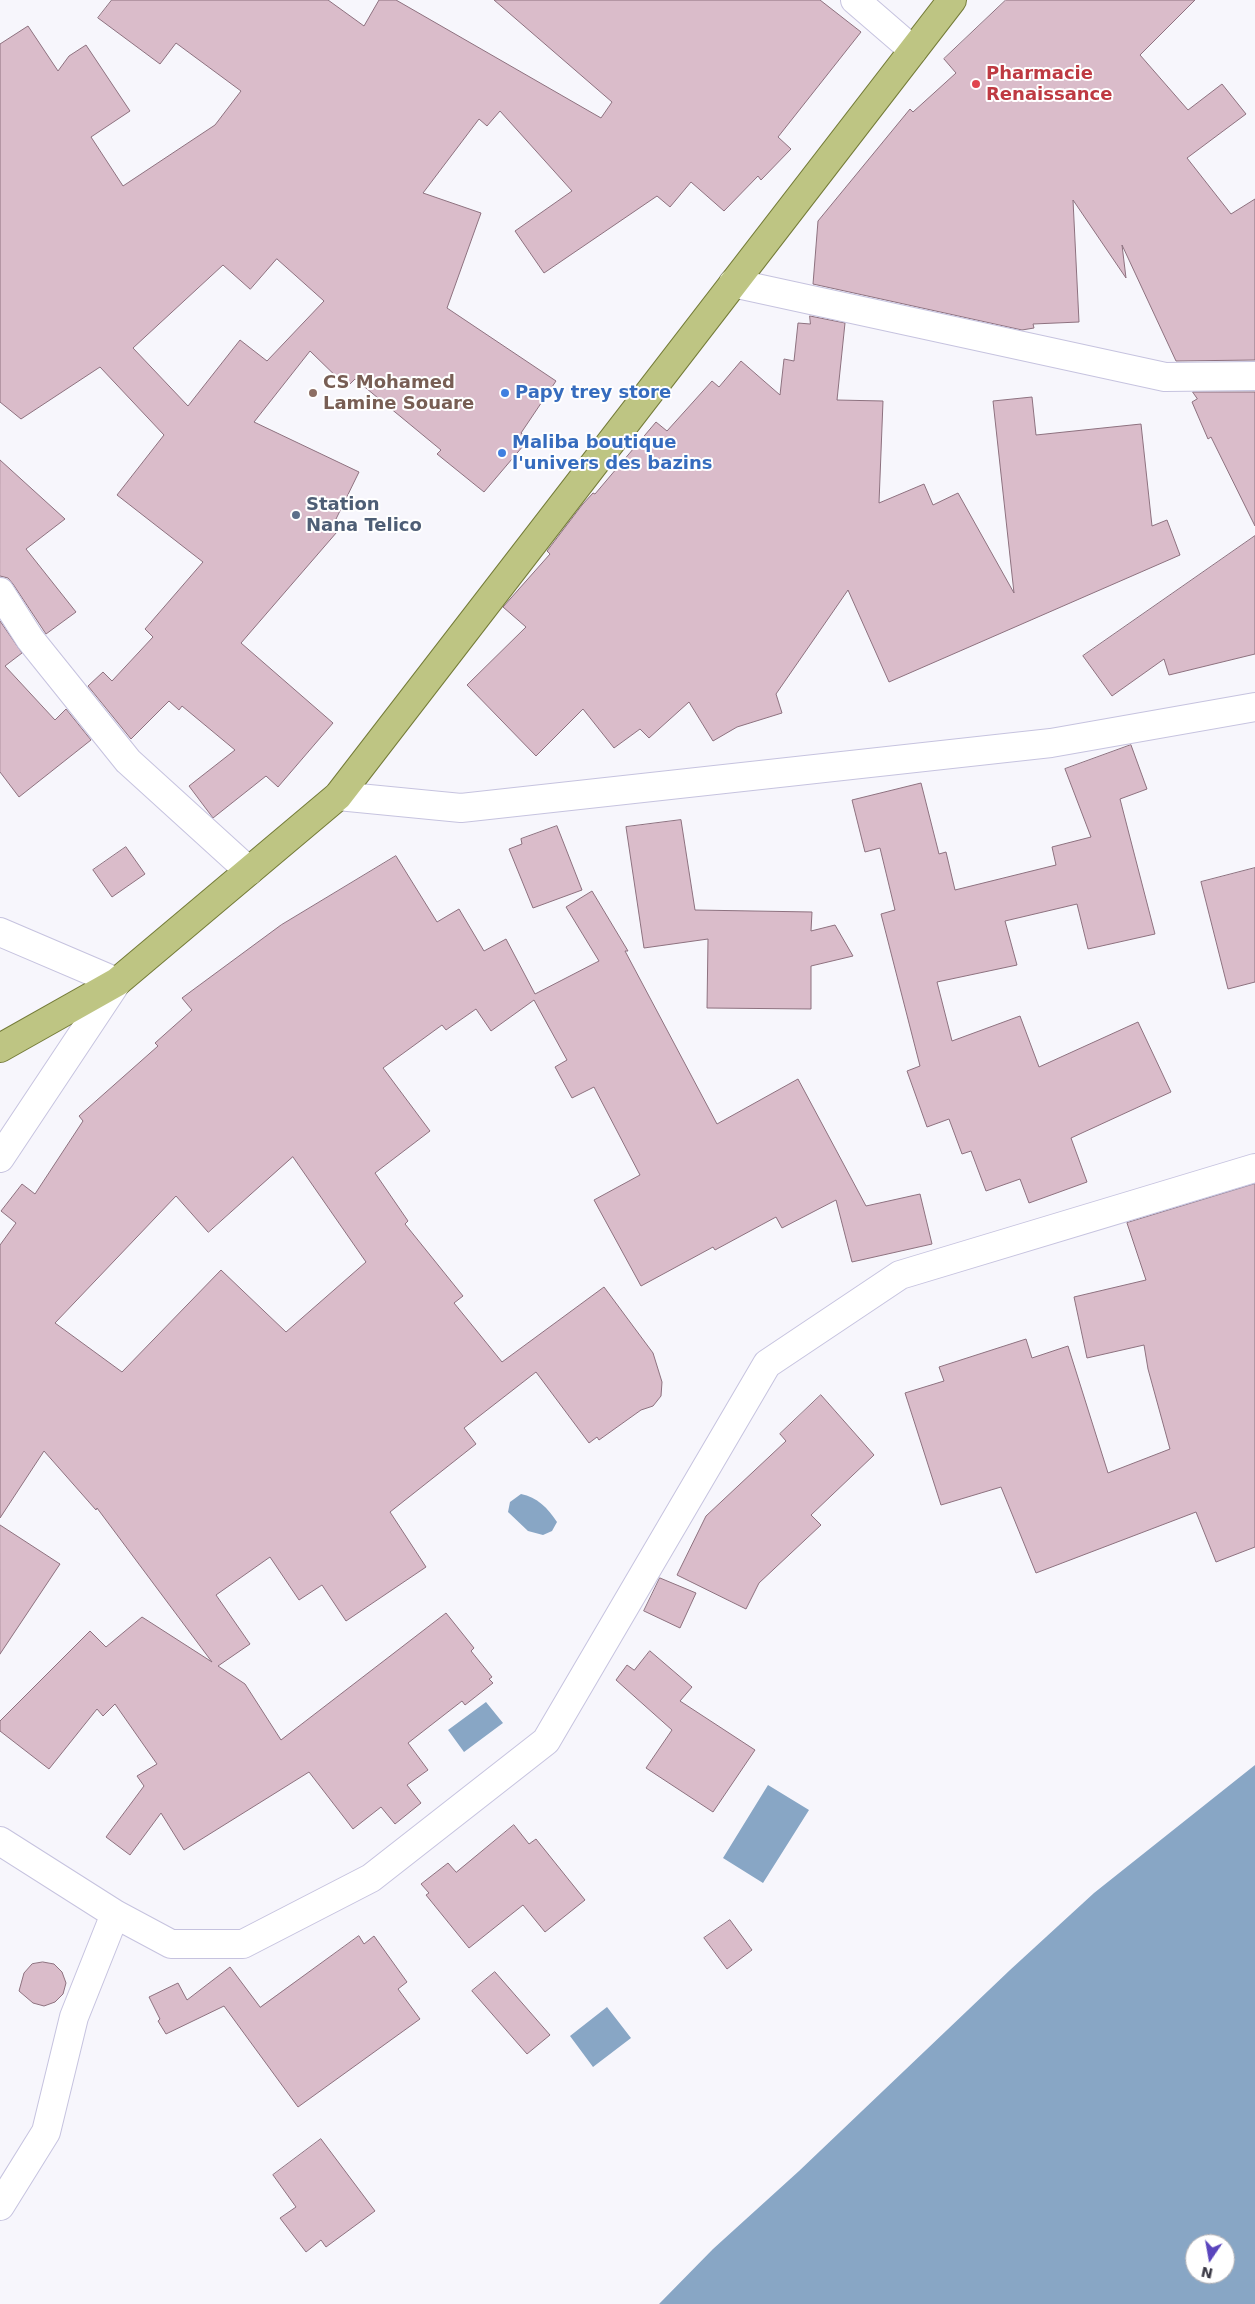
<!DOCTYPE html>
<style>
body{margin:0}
#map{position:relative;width:1255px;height:2304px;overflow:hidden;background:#f7f6fc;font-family:"DejaVu Sans",sans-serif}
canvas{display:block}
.north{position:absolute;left:1185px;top:2234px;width:50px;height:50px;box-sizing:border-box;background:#fff;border:1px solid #b0b0b5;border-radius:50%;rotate:192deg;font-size:14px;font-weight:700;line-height:20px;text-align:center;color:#3a3945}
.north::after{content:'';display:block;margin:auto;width:18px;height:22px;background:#5a45bd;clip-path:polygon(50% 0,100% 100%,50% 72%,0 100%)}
</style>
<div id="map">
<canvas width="1255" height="2304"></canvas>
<div class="north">N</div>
</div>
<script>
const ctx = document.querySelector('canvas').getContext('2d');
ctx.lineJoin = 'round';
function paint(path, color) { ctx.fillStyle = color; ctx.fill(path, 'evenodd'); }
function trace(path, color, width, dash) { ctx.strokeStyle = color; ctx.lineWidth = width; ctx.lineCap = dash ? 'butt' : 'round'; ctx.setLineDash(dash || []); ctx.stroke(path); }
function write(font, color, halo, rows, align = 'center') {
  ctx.font = font + ' "DejaVu Sans",sans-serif'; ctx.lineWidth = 4; ctx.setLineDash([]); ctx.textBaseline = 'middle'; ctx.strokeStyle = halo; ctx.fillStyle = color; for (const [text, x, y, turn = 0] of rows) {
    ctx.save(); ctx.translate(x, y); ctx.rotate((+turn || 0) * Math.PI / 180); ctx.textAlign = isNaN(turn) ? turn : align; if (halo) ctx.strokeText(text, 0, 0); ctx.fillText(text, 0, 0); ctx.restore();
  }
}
paint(new Path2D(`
 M 521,1494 C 537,1497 548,1508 557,1522 L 552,1531 L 543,1535 L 528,1531 L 508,1512 L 510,1502 Z
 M 486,1702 L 503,1723 L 464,1752 L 448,1730 Z
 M 1255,1765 L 1255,2304 L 659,2304 L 713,2249 L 799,2171 L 1010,1970 L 1094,1893 ZM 1195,2244 L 1225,2244 L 1225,2274 L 1195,2274 Z
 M 768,1785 L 809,1810 L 763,1883 L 723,1858 Z
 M 607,2007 L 631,2038 L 593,2067 L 570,2036 Z`), '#88a6c5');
const building = new Path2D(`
 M 112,0 L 328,0 L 364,26 L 379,0 L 396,0 L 601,118 L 612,102 L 494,0 L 820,0 L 861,32 L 778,137 L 791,149 L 761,180 L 758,176 L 724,211 L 691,182 L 670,207 L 657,196 L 544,273 L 515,231 L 572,191 L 500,111 L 487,126 L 479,119 L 423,193 L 481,213 L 447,308 L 556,381 L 521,433 L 529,439 L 484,492 L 437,454 L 441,450 L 355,379 L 347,387 L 310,351 L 254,422 L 359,472 L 336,519 L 343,525 L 241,643 L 333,723 L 278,787 L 266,776 L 213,818 L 189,786 L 235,750 L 182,706 L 179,710 L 169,701 L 131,739 L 88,686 L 103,672 L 112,681 L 153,637 L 145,629 L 203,562 L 117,495 L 164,435 L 100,367 L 21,419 L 0,402 L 0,44 L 28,26 L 58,71 L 69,56 L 86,45 L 130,111 L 91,137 L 123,186 L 215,125 L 241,91 L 176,43 L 160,64 L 98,18 ZM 277,259 L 324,301 L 267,361 L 240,340 L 188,406 L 133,348 L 223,265 L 250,289 Z
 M 1006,0 L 1195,0 L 1140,55 L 1188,110 L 1222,84 L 1246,114 L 1187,158 L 1231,214 L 1255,199 L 1255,360 L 1176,361 L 1122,245 L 1126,278 L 1073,200 L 1079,322 L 1033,324 L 1034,328 L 1022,330 L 813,284 L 818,221 L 910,109 L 913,112 L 956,73 L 944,59 Z
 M 810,316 L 845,323 L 837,400 L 883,401 L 879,503 L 924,484 L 933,505 L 958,493 L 1014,593 L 993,401 L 1032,397 L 1036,435 L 1141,424 L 1152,526 L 1167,520 L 1180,555 L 889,682 L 848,590 L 776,694 L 782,713 L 737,727 L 713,741 L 689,702 L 649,738 L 640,729 L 614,748 L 583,709 L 536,756 L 467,685 L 526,627 L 503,607 L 550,554 L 547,551 L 582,505 L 593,493 L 595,494 L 656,422 L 667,431 L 712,381 L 719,387 L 741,361 L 780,395 L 784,359 L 794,361 L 798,323 L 810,324 Z
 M 1193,392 L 1255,392 L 1255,526 L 1211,437 L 1208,439 L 1192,402 L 1197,399 Z
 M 0,460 L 65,519 L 26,549 L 76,612 L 46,634 L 13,584 L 8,578 L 0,576 Z
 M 1255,536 L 1255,654 L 1169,675 L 1164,659 L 1112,696 L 1083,656 Z
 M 0,621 L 22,653 L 5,666 L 55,720 L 66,709 L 91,740 L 19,797 L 0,772 Z
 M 1131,745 L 1147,789 L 1120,799 L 1155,934 L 1088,949 L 1077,904 L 1005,921 L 1017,965 L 937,982 L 952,1041 L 1020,1016 L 1039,1067 L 1138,1022 L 1171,1092 L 1071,1138 L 1087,1182 L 1029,1203 L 1020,1179 L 986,1191 L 971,1151 L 962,1154 L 949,1119 L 927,1127 L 907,1071 L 920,1066 L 881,914 L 895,910 L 880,848 L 865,852 L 852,800 L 921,783 L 939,854 L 946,852 L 955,890 L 1056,865 L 1052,847 L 1091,837 L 1065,769 Z
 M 681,820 L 695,910 L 812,912 L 811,931 L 835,925 L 853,956 L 811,966 L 811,1009 L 707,1008 L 708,939 L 644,948 L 626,827 Z
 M 557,826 L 582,890 L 533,908 L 509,849 L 522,844 L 521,839 Z
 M 126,847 L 145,874 L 112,897 L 93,870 Z
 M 396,856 L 437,922 L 459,909 L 484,951 L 506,939 L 535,994 L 599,961 L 566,907 L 592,891 L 628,951 L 625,951 L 717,1124 L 798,1079 L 866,1206 L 920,1194 L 932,1244 L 852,1262 L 836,1200 L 782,1228 L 776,1217 L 715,1250 L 713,1247 L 641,1286 L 594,1200 L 640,1175 L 594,1087 L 572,1098 L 555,1067 L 567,1060 L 534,1000 L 491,1031 L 476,1009 L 446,1030 L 442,1025 L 383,1068 L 430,1131 L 375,1173 L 408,1221 L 405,1224 L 463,1296 L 454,1303 L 502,1362 L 604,1287 L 653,1353 L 662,1382 L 661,1396 L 653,1406 L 641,1410 L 599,1440 L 597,1437 L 589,1443 L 536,1372 L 464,1428 L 476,1444 L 390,1512 L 426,1567 L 346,1621 L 322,1585 L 299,1600 L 270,1557 L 216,1595 L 250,1644 L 218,1666 L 245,1684 L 281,1740 L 446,1613 L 474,1648 L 471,1651 L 492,1677 L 489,1679 L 493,1683 L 465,1705 L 462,1701 L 408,1743 L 428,1770 L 407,1785 L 421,1803 L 395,1824 L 381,1807 L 353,1829 L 309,1772 L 184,1850 L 161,1813 L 130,1855 L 106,1837 L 144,1786 L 137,1776 L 157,1764 L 115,1704 L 103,1716 L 97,1709 L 49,1769 L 0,1731 L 0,1721 L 90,1631 L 106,1647 L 142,1617 L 212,1662 L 97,1508 L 96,1510 L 44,1451 L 0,1518 L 0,1245 L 16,1223 L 1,1211 L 22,1184 L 35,1194 L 83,1121 L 79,1116 L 158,1046 L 155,1043 L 192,1010 L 182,998 L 281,925 ZM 293,1157 L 366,1262 L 286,1332 L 221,1270 L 122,1372 L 55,1323 L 176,1196 L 208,1232 Z
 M 1255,868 L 1255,982 L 1228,989 L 1201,882 Z
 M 1255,1184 L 1255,1547 L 1216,1562 L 1196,1512 L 1036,1573 L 1001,1487 L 941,1505 L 905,1393 L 944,1381 L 939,1367 L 1026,1339 L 1032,1358 L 1068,1346 L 1108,1473 L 1170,1449 L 1148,1369 L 1144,1345 L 1087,1358 L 1074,1297 L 1146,1280 L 1127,1223 Z
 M 821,1395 L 874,1455 L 811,1515 L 821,1525 L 759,1583 L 746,1609 L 677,1575 L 706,1516 L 786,1441 L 780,1434 Z
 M 0,1525 L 60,1564 L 0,1654 Z
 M 660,1578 L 696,1593 L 680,1628 L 644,1611 Z
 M 650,1651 L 692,1687 L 680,1701 L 755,1750 L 713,1812 L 646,1768 L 672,1730 L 616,1680 L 627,1665 L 634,1670 Z
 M 514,1825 L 529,1844 L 536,1839 L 585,1900 L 545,1932 L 523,1905 L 469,1948 L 426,1895 L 429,1893 L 421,1884 L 448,1863 L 456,1872 Z
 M 730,1920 L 752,1950 L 727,1969 L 704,1938 Z
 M 359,1936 L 364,1944 L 374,1936 L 407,1982 L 398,1989 L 420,2019 L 298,2107 L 224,2006 L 166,2034 L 158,2021 L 160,2019 L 149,1997 L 178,1983 L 187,2000 L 230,1967 L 260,2007 Z
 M 43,1962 L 54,1964 L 62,1972 L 66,1983 L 63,1994 L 55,2002 L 44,2006 L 33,2003 L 19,1991 L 24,1973 L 32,1964 Z
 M 495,1972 L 550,2035 L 527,2054 L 472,1991 Z
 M 321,2139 L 375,2211 L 326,2247 L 321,2240 L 306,2252 L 280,2218 L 296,2207 L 273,2175 Z`);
paint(building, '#dabcca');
trace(building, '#8d717f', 1);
const minor = new Path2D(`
 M 855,0 L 913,50
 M 733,283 L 1165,377 L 1255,376
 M 0,592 L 30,639 L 128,761 L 249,871
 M 338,796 L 461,808 L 1051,743 L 1255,707
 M 0,932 L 117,982 L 0,1158
 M 0,1841 L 115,1914 L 171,1944 L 243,1944 L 371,1878 L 546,1741 L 767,1364 L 900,1275 L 1255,1168
 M 0,2206 L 46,2132 L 74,2017 L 115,1914`);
const major = new Path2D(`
 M 0,1048 L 117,982 L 338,796 L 952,0`);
trace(minor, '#c6c3df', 30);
trace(major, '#747b38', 30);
trace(minor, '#fff', 28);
trace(major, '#bec583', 28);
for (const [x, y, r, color] of [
 [976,84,5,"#e0444e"],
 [313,393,5,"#8d6e63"],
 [505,393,5,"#3f7fe0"],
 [502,453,5,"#3f7fe0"],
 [296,515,5,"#5c6f8a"]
]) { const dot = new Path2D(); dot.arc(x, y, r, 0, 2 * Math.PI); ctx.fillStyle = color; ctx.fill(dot); trace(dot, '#fff', 2); }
write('bold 18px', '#be3a42', '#fff', [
 ["Pharmacie",986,74],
 ["Renaissance",986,95]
], 'left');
write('bold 18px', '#785e54', '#fff', [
 ["CS Mohamed",323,383],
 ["Lamine Souare",323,404]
], 'left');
write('bold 18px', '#366cbe', '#fff', [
 ["Papy trey store",515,393],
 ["Maliba boutique",512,443],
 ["l'univers des bazins",512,464]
], 'left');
write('bold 18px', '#4e5e75', '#fff', [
 ["Station",306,505],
 ["Nana Telico",306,526]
], 'left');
</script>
